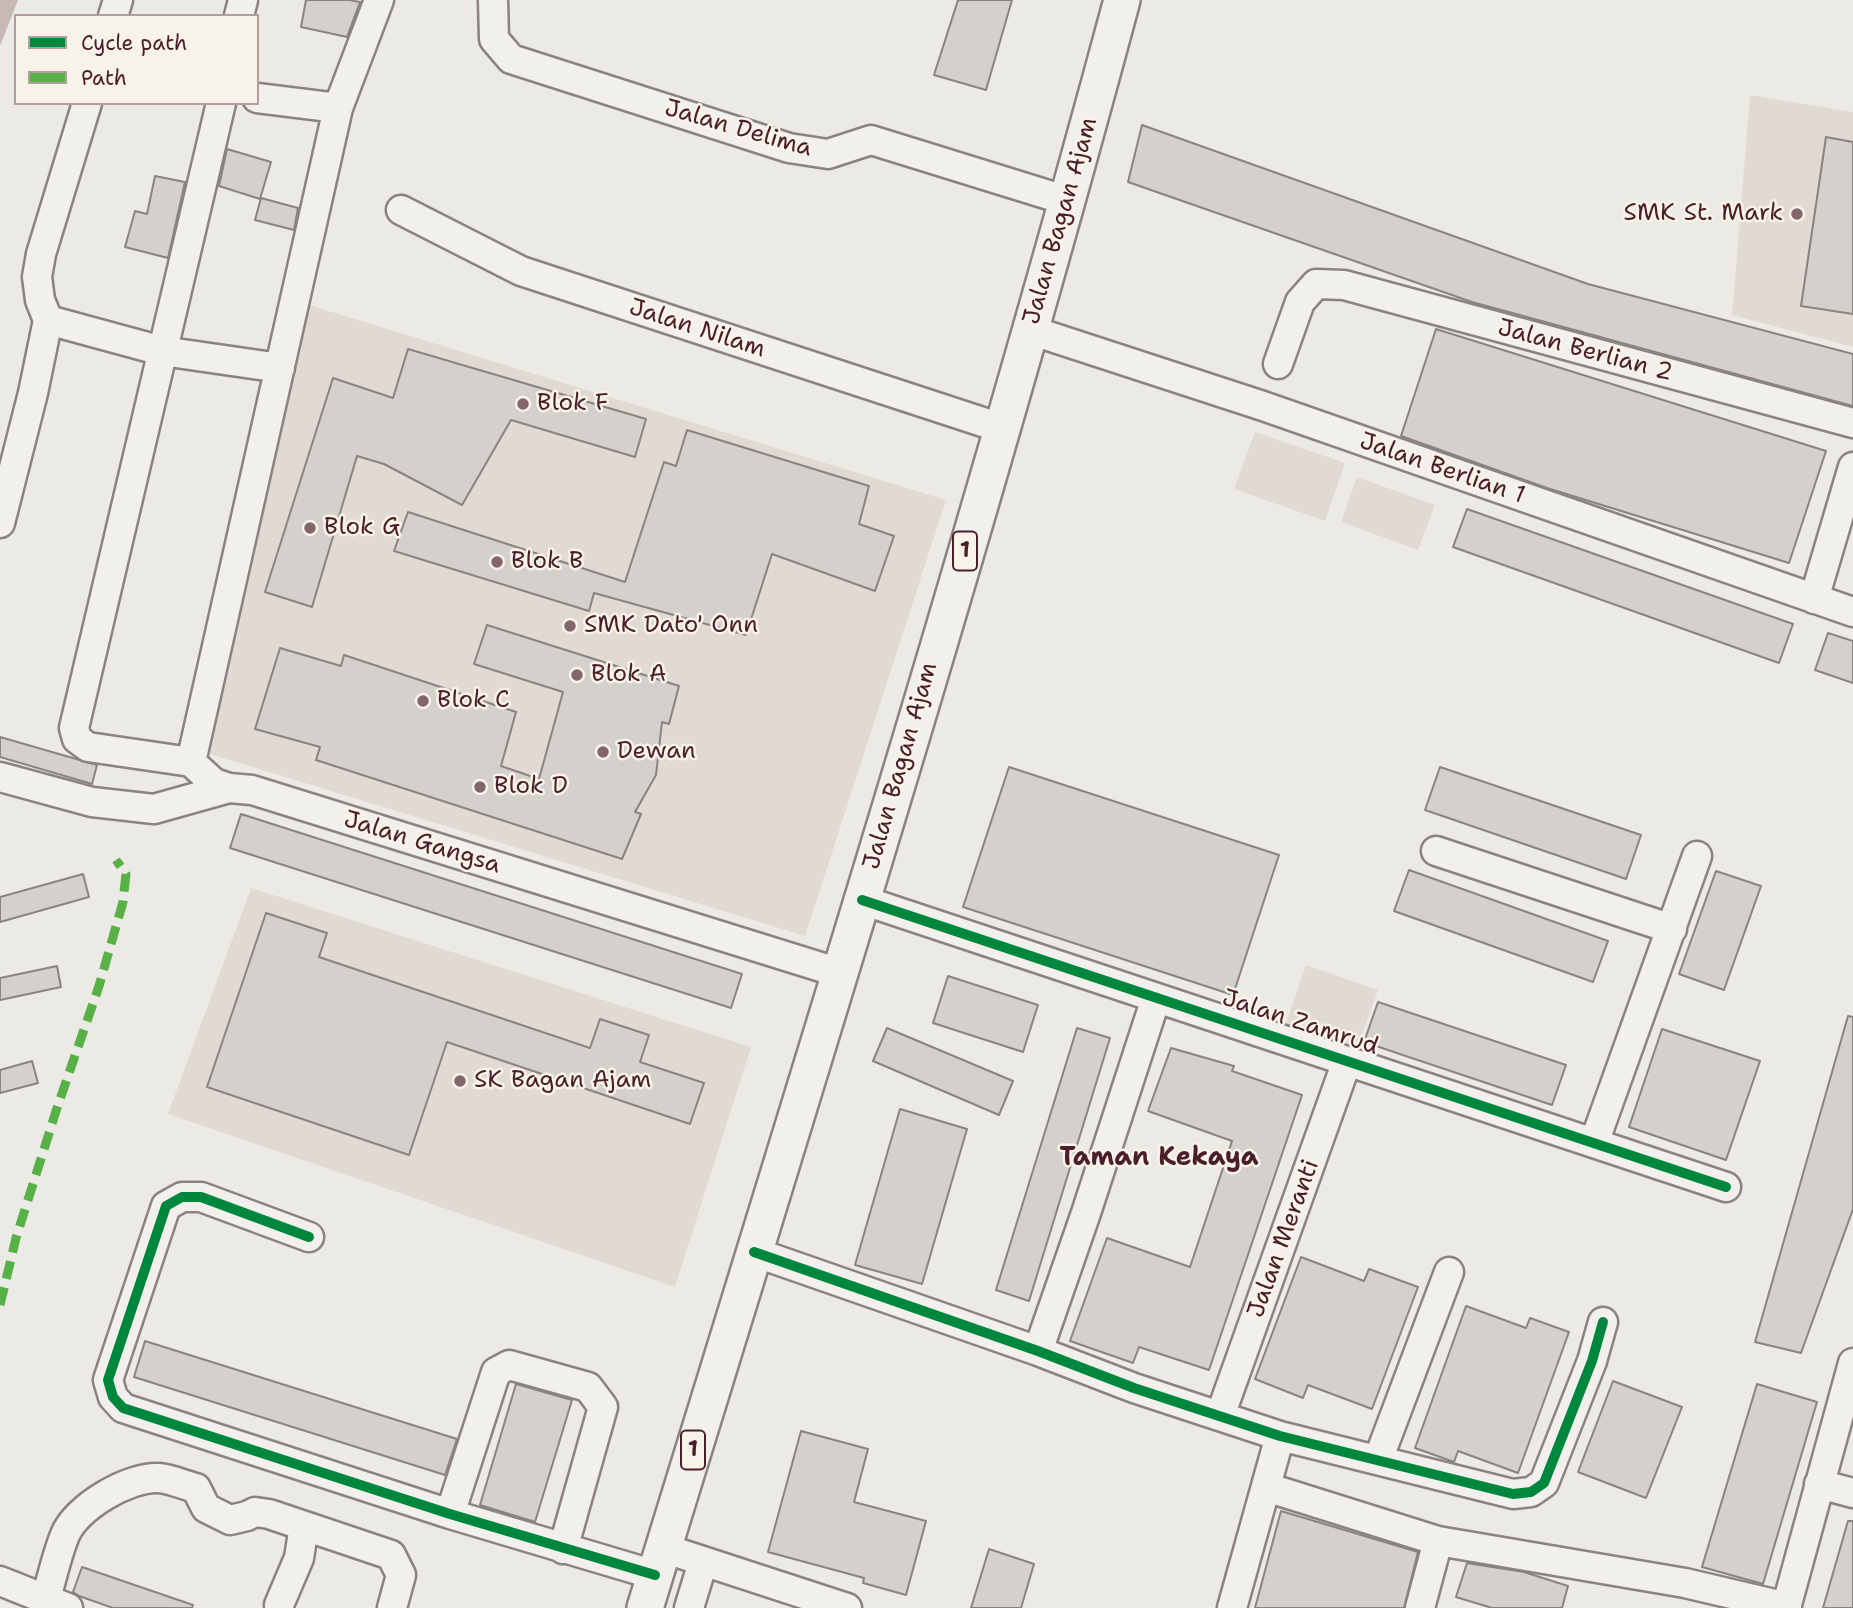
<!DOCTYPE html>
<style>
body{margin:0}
#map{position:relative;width:1853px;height:1608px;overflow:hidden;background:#eceae4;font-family:"Shantell Sans",sans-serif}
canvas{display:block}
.legend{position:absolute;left:14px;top:14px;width:245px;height:91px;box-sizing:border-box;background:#f7f3e8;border:2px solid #b29e9c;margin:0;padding:9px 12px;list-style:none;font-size:21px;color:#4a1f2b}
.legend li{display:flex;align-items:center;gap:14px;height:35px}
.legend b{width:35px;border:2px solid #b29e9c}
</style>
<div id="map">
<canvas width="1853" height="1608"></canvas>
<ul class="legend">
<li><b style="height:9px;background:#00873e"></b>Cycle path</li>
<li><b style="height:9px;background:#57b146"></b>Path</li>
</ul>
</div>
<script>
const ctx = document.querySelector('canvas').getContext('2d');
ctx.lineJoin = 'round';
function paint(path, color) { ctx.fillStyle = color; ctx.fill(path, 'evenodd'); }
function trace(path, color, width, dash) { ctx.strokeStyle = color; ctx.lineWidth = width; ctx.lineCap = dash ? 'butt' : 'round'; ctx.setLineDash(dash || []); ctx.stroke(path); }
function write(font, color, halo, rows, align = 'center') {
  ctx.font = font + ' "Shantell Sans",sans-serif'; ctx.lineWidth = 5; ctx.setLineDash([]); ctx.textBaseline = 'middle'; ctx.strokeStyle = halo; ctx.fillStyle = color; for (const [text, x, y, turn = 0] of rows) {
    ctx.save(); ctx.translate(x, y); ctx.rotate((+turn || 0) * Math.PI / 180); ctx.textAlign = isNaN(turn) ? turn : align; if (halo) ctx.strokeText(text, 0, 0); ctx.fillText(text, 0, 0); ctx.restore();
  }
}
paint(new Path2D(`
 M 1750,95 L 1853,112 L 1853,347 L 1732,315 Z
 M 309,305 L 946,500 L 805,936 L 207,753 Z
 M 251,888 L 751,1047 L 675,1287 L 168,1114 Z`), '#e1dad3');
paint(new Path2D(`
 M 1255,432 L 1345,463 L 1325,521 L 1234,489 Z
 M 1357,477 L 1435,505 L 1418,550 L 1341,522 Z
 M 758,635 L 873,672 L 800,899 L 685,862 Z
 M 1306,965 L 1378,990 L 1354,1057 L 1283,1032 Z
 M 456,1061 L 688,1137 L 649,1255 L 417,1179 Z`), '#e1dad4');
paint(new Path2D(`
 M 0,0 L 18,0 L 0,46 Z`), '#c7b9b6');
const building = new Path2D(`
 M 306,0 L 349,0 L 360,2 L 347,37 L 301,27 Z
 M 958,0 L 1012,0 L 986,90 L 934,75 Z
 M 1142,125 L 1588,284 L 1853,354 L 1853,406 L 1472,302 L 1128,182 Z
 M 1826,137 L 1853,142 L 1853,314 L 1801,306 Z
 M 227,149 L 271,162 L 260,199 L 219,186 Z
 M 155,176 L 185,182 L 168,258 L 125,247 L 135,211 L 147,214 Z
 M 261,198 L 298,208 L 294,230 L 255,220 Z
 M 1436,329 L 1826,451 L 1789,563 L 1547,488 L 1401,436 Z
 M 408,349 L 646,419 L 635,457 L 511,420 L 462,505 L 384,464 L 357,456 L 312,607 L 265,592 L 333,378 L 393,398 Z
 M 687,430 L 869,486 L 859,524 L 894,536 L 875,591 L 772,554 L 746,635 L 594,593 L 589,611 L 394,551 L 408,512 L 625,582 L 664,462 L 676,466 Z
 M 1467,509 L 1793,624 L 1779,663 L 1453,547 Z
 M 487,625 L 679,686 L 669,724 L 662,722 L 656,775 L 635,812 L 641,814 L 622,859 L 316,760 L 320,747 L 255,729 L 280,648 L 341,666 L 344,655 L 516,712 L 501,766 L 539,779 L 563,692 L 474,664 Z
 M 1828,633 L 1853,641 L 1853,683 L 1815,670 Z
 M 0,737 L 97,765 L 92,784 L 0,757 Z
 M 1009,767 L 1279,855 L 1233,995 L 963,907 Z
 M 1440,767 L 1641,835 L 1626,879 L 1425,810 Z
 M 241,814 L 742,974 L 731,1008 L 230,848 Z
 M 1409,870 L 1608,941 L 1593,982 L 1394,911 Z
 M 1716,871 L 1761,886 L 1724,990 L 1679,974 Z
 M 83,874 L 89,897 L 0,922 L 0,897 Z
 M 266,913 L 327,933 L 319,957 L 590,1048 L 600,1019 L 649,1035 L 640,1062 L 704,1083 L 690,1124 L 447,1042 L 409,1155 L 207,1087 Z
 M 57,966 L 61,987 L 0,1000 L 0,978 Z
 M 948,976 L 1038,1005 L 1023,1052 L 933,1023 Z
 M 1378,1002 L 1566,1065 L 1552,1105 L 1364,1042 Z
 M 1848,1016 L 1853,1017 L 1853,1209 L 1801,1353 L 1755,1342 Z
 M 887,1028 L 1013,1081 L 999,1115 L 873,1061 Z
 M 1077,1028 L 1110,1038 L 1029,1301 L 996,1290 Z
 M 1662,1029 L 1760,1061 L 1726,1160 L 1629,1127 Z
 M 1171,1048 L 1234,1066 L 1232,1071 L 1302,1095 L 1209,1370 L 1139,1347 L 1133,1363 L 1070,1341 L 1107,1238 L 1190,1267 L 1232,1141 L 1148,1111 Z
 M 32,1061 L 38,1083 L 0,1093 L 0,1070 Z
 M 900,1109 L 967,1129 L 922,1284 L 855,1265 Z
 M 1301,1257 L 1364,1281 L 1369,1269 L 1418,1287 L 1372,1409 L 1308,1385 L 1303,1398 L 1255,1379 Z
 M 1466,1306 L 1526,1328 L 1530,1318 L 1569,1332 L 1518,1473 L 1458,1451 L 1454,1462 L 1415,1448 Z
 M 145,1341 L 457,1439 L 445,1475 L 134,1377 Z
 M 1613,1381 L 1682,1407 L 1646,1498 L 1578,1472 Z
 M 516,1384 L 572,1400 L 535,1522 L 480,1505 Z
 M 1757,1384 L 1817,1402 L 1763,1584 L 1702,1567 Z
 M 801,1431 L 868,1449 L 854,1502 L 926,1521 L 906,1595 L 863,1583 L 864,1578 L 768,1552 Z
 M 1281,1511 L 1418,1552 L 1404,1608 L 1255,1608 Z
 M 1848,1521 L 1853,1521 L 1853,1608 L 1823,1608 Z
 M 989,1549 L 1034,1564 L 1021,1608 L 971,1608 Z
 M 1467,1563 L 1524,1572 L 1568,1586 L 1562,1608 L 1492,1608 L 1456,1597 Z
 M 82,1567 L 193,1605 L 192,1608 L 113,1608 L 79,1596 L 73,1592 Z`);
paint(building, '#d4d0cc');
trace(building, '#8b8282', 2);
const minor = new Path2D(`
 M 493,0 L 494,39 L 511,59 L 789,148 L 828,154 L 871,140 L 1068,201
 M 113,16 L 118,0
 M 239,16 L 243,0
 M 257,98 L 338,108
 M 221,103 L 74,728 L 77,739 L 88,747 L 191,762 L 214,783 L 229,788
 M 401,210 L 521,271 L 1001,428
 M 48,320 L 162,351 L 280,368
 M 1030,330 L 1263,406 L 1853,612
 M 1278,364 L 1300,302 L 1316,284 L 1344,285 L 1853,423
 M 0,523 L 33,393 L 48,320 L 40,300 L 37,277 L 41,254 L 87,103
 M 1814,599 L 1853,467
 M 191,762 L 338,108 L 379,0
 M 0,777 L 92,802 L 154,809 L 229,788 L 252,790 L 840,973
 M 1436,851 L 1672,929
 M 862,900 L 1726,1187
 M 1594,1143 L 1697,856
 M 309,1237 L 201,1197 L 182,1197 L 166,1206 L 108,1380 L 113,1397 L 123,1408 L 450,1514 L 655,1575
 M 754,1252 L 1038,1351 L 1134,1388 L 1280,1436 L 1513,1494 L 1531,1492 L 1544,1483 L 1592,1361 L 1603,1322
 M 1038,1351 L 1086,1213 L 1156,998
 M 1220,1416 L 1347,1061
 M 1378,1460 L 1449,1272
 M 1819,1484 L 1853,1493
 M 1266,1487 L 1438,1541 L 1685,1583 L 1787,1607
 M 450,1514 L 496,1372 L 509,1365 L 588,1387 L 603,1407 L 563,1549
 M 663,1548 L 847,1608
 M 0,1581 L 68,1608
 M 279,1605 L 299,1558 L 304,1526
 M 44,1608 C 50,1584 56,1557 65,1535 C 76,1507 130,1476 159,1478 C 171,1479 184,1485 196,1488 L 206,1508 L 230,1520 L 247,1516 L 255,1512 L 269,1514 L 391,1555 L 401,1575 L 392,1608
 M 689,1608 L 703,1562
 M 1232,1608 L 1280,1436
 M 1420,1608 L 1438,1541
 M 1786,1608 L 1853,1363`);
const major = new Path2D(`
 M 645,1608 C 809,1074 977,540 1122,0`);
trace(minor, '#8b8282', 33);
trace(major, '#8b8282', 40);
trace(minor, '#f1f0ec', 28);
trace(major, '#f1f0ec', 35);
trace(new Path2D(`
 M 0,1305 L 16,1238 L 57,1108 L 99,986 L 123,902 L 126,874 L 116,860`), '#57b146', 9, [18, 9]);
trace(new Path2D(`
 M 862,900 L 1726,1187
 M 309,1237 L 201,1197 L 182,1197 L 166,1206 L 108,1380 L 113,1397 L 123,1408 L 450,1514 L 655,1575
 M 754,1252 L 1038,1351 L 1134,1388 L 1280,1436 L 1513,1494 L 1531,1492 L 1544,1483 L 1592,1361 L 1603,1322`), '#00873e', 10);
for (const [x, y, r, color] of [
 [1797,214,7,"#83666c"],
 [523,404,7,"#83666c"],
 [310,528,7,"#83666c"],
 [497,562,7,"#83666c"],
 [570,626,7,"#83666c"],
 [577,675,7,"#83666c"],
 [423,701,7,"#83666c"],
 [603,752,7,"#83666c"],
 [480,787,7,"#83666c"],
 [460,1081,7,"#83666c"]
]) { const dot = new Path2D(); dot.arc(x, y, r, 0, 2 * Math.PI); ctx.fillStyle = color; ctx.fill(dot); trace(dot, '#f7f3e8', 2.5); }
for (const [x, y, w] of [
 [965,551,24],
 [693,1450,24]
]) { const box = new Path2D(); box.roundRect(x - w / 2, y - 19.5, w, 39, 5); ctx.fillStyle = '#f7f3e8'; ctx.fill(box); trace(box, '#4a1f2b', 2); }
write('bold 23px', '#4a1f2b', null, [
 ["1",965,551],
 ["1",693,1450]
]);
write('24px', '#4a1f2b', '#f7f3e8', [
 ["Jalan Delima",738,129,16],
 ["Jalan Bagan Ajam",1061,221,-74],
 ["Jalan Nilam",697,329,18],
 ["Jalan Berlian 2",1585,351,15],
 ["Jalan Berlian 1",1442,469,19],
 ["Jalan Bagan Ajam",901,766,-74],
 ["Jalan Gangsa",422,843,17],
 ["Jalan Zamrud",1300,1023,18],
 ["Jalan Meranti",1284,1239,-70]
]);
write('24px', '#4a1f2b', '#f7f3e8', [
 ["SMK St. Mark",1783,214,"right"],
 ["Blok F",537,404],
 ["Blok G",324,528],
 ["Blok B",511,562],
 ["SMK Dato' Onn",584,626],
 ["Blok A",591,675],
 ["Blok C",437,701],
 ["Dewan",617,752],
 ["Blok D",494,787],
 ["SK Bagan Ajam",474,1081]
], 'left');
write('bold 26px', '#4a1f2b', '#f7f3e8', [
 ["Taman Kekaya",1159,1158]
]);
</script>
